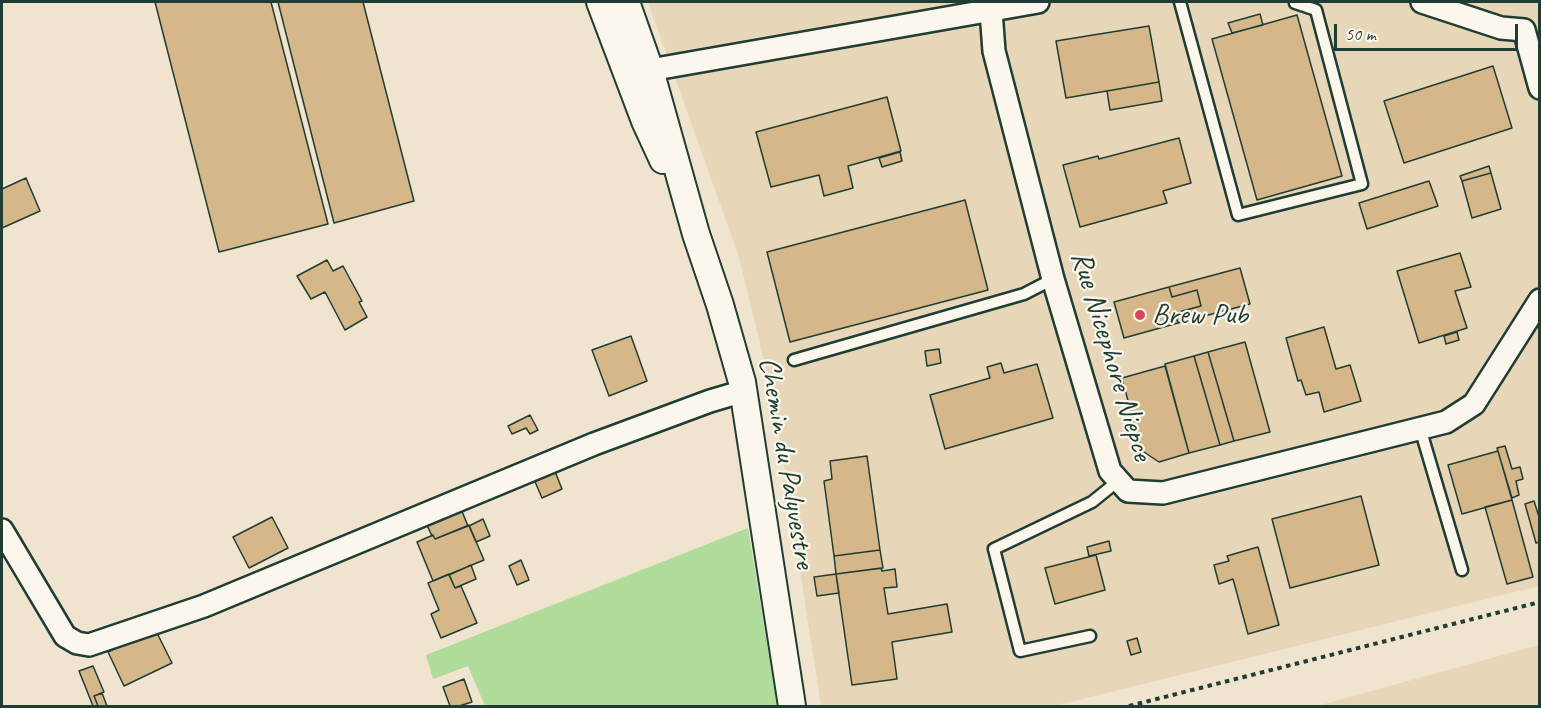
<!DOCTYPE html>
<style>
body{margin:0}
#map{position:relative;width:1541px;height:708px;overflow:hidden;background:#f0e4ce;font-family:Caveat,sans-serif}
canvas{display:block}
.frame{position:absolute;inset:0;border:3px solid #1f3d34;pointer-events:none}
.scale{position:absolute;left:1334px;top:24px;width:184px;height:27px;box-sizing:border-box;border:3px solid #1f3d34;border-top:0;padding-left:8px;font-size:18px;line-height:21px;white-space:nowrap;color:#1f3d34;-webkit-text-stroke:4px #fbf7ec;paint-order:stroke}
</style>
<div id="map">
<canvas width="1541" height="708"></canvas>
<div class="frame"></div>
<div class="scale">50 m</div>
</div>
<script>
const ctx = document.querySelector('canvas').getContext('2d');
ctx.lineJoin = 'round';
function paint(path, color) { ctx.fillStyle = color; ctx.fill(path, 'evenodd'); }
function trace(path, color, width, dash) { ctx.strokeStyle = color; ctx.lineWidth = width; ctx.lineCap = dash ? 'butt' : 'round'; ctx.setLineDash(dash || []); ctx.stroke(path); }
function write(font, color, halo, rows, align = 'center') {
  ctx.font = font + ' Caveat,sans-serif'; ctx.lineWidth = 4.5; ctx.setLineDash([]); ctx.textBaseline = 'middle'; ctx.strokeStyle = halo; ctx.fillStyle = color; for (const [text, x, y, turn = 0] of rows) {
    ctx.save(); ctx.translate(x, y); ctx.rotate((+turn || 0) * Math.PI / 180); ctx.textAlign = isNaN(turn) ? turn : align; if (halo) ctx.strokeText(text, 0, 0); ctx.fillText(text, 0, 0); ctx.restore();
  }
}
paint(new Path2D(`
 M 648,2 L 1539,2 L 1539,586 L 1054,706 L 821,706 L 774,402 L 739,257 Z
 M 1539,645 L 1539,706 L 1317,706 Z`), '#e8d6b9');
paint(new Path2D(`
 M 748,528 L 777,706 L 485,706 L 468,666 L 433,679 L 426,655 Z`), '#b0dc9b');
const building = new Path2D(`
 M 155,2 L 271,2 L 328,224 L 219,252 Z
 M 278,2 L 363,2 L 414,201 L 334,223 Z
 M 1260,14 L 1263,25 L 1232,33 L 1228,23 Z
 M 1297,15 L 1342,176 L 1257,200 L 1212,39 Z
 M 1149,26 L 1159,82 L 1066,98 L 1056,41 Z
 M 1493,66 L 1512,128 L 1404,163 L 1384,101 Z
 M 1159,82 L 1162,101 L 1110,110 L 1107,91 Z
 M 887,97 L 901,151 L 848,166 L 853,188 L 824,196 L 819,175 L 771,187 L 756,132 Z
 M 1179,138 L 1191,183 L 1163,191 L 1167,203 L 1080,227 L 1063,165 L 1098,156 L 1099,159 Z
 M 900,152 L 902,161 L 882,167 L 879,158 Z
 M 1489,166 L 1491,173 L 1462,181 L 1460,176 Z
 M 1491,173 L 1501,209 L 1472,218 L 1462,181 Z
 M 26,178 L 40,211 L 2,228 L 2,189 Z
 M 1429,181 L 1438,206 L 1367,229 L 1359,203 Z
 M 965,200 L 988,290 L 790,342 L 767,252 Z
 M 1460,253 L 1471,287 L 1455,291 L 1467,328 L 1419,343 L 1397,271 Z
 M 327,260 L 333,271 L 343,266 L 362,301 L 359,302 L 367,317 L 345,330 L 325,292 L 311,299 L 297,276 Z
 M 1240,268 L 1250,304 L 1178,323 L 1175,313 L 1201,306 L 1197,290 L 1172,297 L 1169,287 Z
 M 1169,287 L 1172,297 L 1197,290 L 1201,306 L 1175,313 L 1178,323 L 1124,338 L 1114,302 Z
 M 1324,327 L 1336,369 L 1350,365 L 1361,401 L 1324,412 L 1319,392 L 1306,395 L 1301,380 L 1298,381 L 1286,338 Z
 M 1457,332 L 1459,340 L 1446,344 L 1444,336 Z
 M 631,336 L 647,381 L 609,396 L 592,350 Z
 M 1245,342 L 1270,432 L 1234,441 L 1208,352 Z
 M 939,349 L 941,363 L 927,366 L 925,351 Z
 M 1208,352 L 1234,441 L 1220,445 L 1194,356 Z
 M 1194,356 L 1220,445 L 1189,453 L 1165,364 Z
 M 1001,363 L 1004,373 L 1037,364 L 1053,418 L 945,449 L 930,395 L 990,378 L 987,367 Z
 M 1165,366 L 1189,453 L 1159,462 L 1141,450 L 1122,378 Z
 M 530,415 L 538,430 L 530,434 L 526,428 L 512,434 L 508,426 Z
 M 1505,446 L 1512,469 L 1520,467 L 1523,479 L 1516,481 L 1519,495 L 1512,498 L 1497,448 Z
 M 1498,451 L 1512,500 L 1462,514 L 1448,465 Z
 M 867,456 L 880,550 L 834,556 L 824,481 L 832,479 L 830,461 Z
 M 554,469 L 562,489 L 542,498 L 533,477 Z
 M 1361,496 L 1379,565 L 1290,588 L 1272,519 Z
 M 1512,500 L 1533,577 L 1507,584 L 1485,507 Z
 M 1534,501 L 1540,520 L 1540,542 L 1536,543 L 1525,504 Z
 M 461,509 L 468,526 L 435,539 L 433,535 L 432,536 L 426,523 Z
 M 272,517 L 288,548 L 249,568 L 233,537 Z
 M 483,519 L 490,536 L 476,542 L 469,526 Z
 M 469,525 L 484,560 L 433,581 L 417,542 L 433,535 L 435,539 Z
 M 1109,541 L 1111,551 L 1089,556 L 1087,547 Z
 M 1258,547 L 1279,625 L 1248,634 L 1233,579 L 1219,584 L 1214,565 L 1229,561 L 1227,556 Z
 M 880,550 L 883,568 L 836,574 L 834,556 Z
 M 1096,555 L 1105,590 L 1055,604 L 1045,568 Z
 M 521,560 L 529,580 L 517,585 L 509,566 Z
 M 471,565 L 476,579 L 455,588 L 449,575 Z
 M 881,568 L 882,571 L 895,569 L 897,587 L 884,588 L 888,614 L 947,604 L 952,632 L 892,642 L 897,679 L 852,685 L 836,574 Z
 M 449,574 L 455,588 L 461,586 L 477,623 L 441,638 L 431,614 L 439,610 L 428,583 Z
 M 836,574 L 839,593 L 817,596 L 814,577 Z
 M 155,629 L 172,663 L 124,686 L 108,652 Z
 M 1137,638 L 1141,652 L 1131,655 L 1127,641 Z
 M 93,666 L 104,692 L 94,696 L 98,706 L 93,706 L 79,671 Z
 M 464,679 L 472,702 L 459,706 L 450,706 L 443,687 Z
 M 102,693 L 107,706 L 98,706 L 94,696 Z`);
paint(building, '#d5b789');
trace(building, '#1f3d34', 1.5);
const service = new Path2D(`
 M 1180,2 L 1238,215 L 1362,184 L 1316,10 L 1295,3 L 1295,2
 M 794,360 L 1024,294 L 1053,279
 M 1420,428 L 1462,570
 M 1090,636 L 1020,651 L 994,549 L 1092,502 L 1118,481`);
const minor = new Path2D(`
 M 1422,2 L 1501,28 L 1524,30
 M 991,11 L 994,51 L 1053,279 L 1110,471 L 1128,491 L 1163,493 L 1446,422 L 1474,404 L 1540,300
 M 1524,30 L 1540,88
 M 635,76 L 650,70 L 1038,2
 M 2,530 L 65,636 L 77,643 L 89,645 L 204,606 L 594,444 L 710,401 L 744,391`);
const tertiary = new Path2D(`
 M 600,2 L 645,121 L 663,160
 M 626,2 L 650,70 L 696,234 L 720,305 L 742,382 L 792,706`);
trace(service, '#1f3d34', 15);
trace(minor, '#1f3d34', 26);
trace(tertiary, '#1f3d34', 30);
trace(new Path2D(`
 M 1129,706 L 1540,602`), '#1f3d34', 4, [4.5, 4.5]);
trace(service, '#fbf7ec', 10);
trace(minor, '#fbf7ec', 21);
trace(tertiary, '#fbf7ec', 26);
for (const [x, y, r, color] of [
 [1140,315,6,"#d1495b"]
]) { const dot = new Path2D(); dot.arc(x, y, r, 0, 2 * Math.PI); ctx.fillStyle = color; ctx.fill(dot); trace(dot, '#fbf7ec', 2); }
write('30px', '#1f3d34', '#fbf7ec', [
 ["Brew Pub",1152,315]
], 'left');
write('30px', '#1f3d34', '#fbf7ec', [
 ["Rue Nicephore Niepce",1111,356,73],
 ["Chemin du Palyvestre",786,463,80]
]);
</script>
